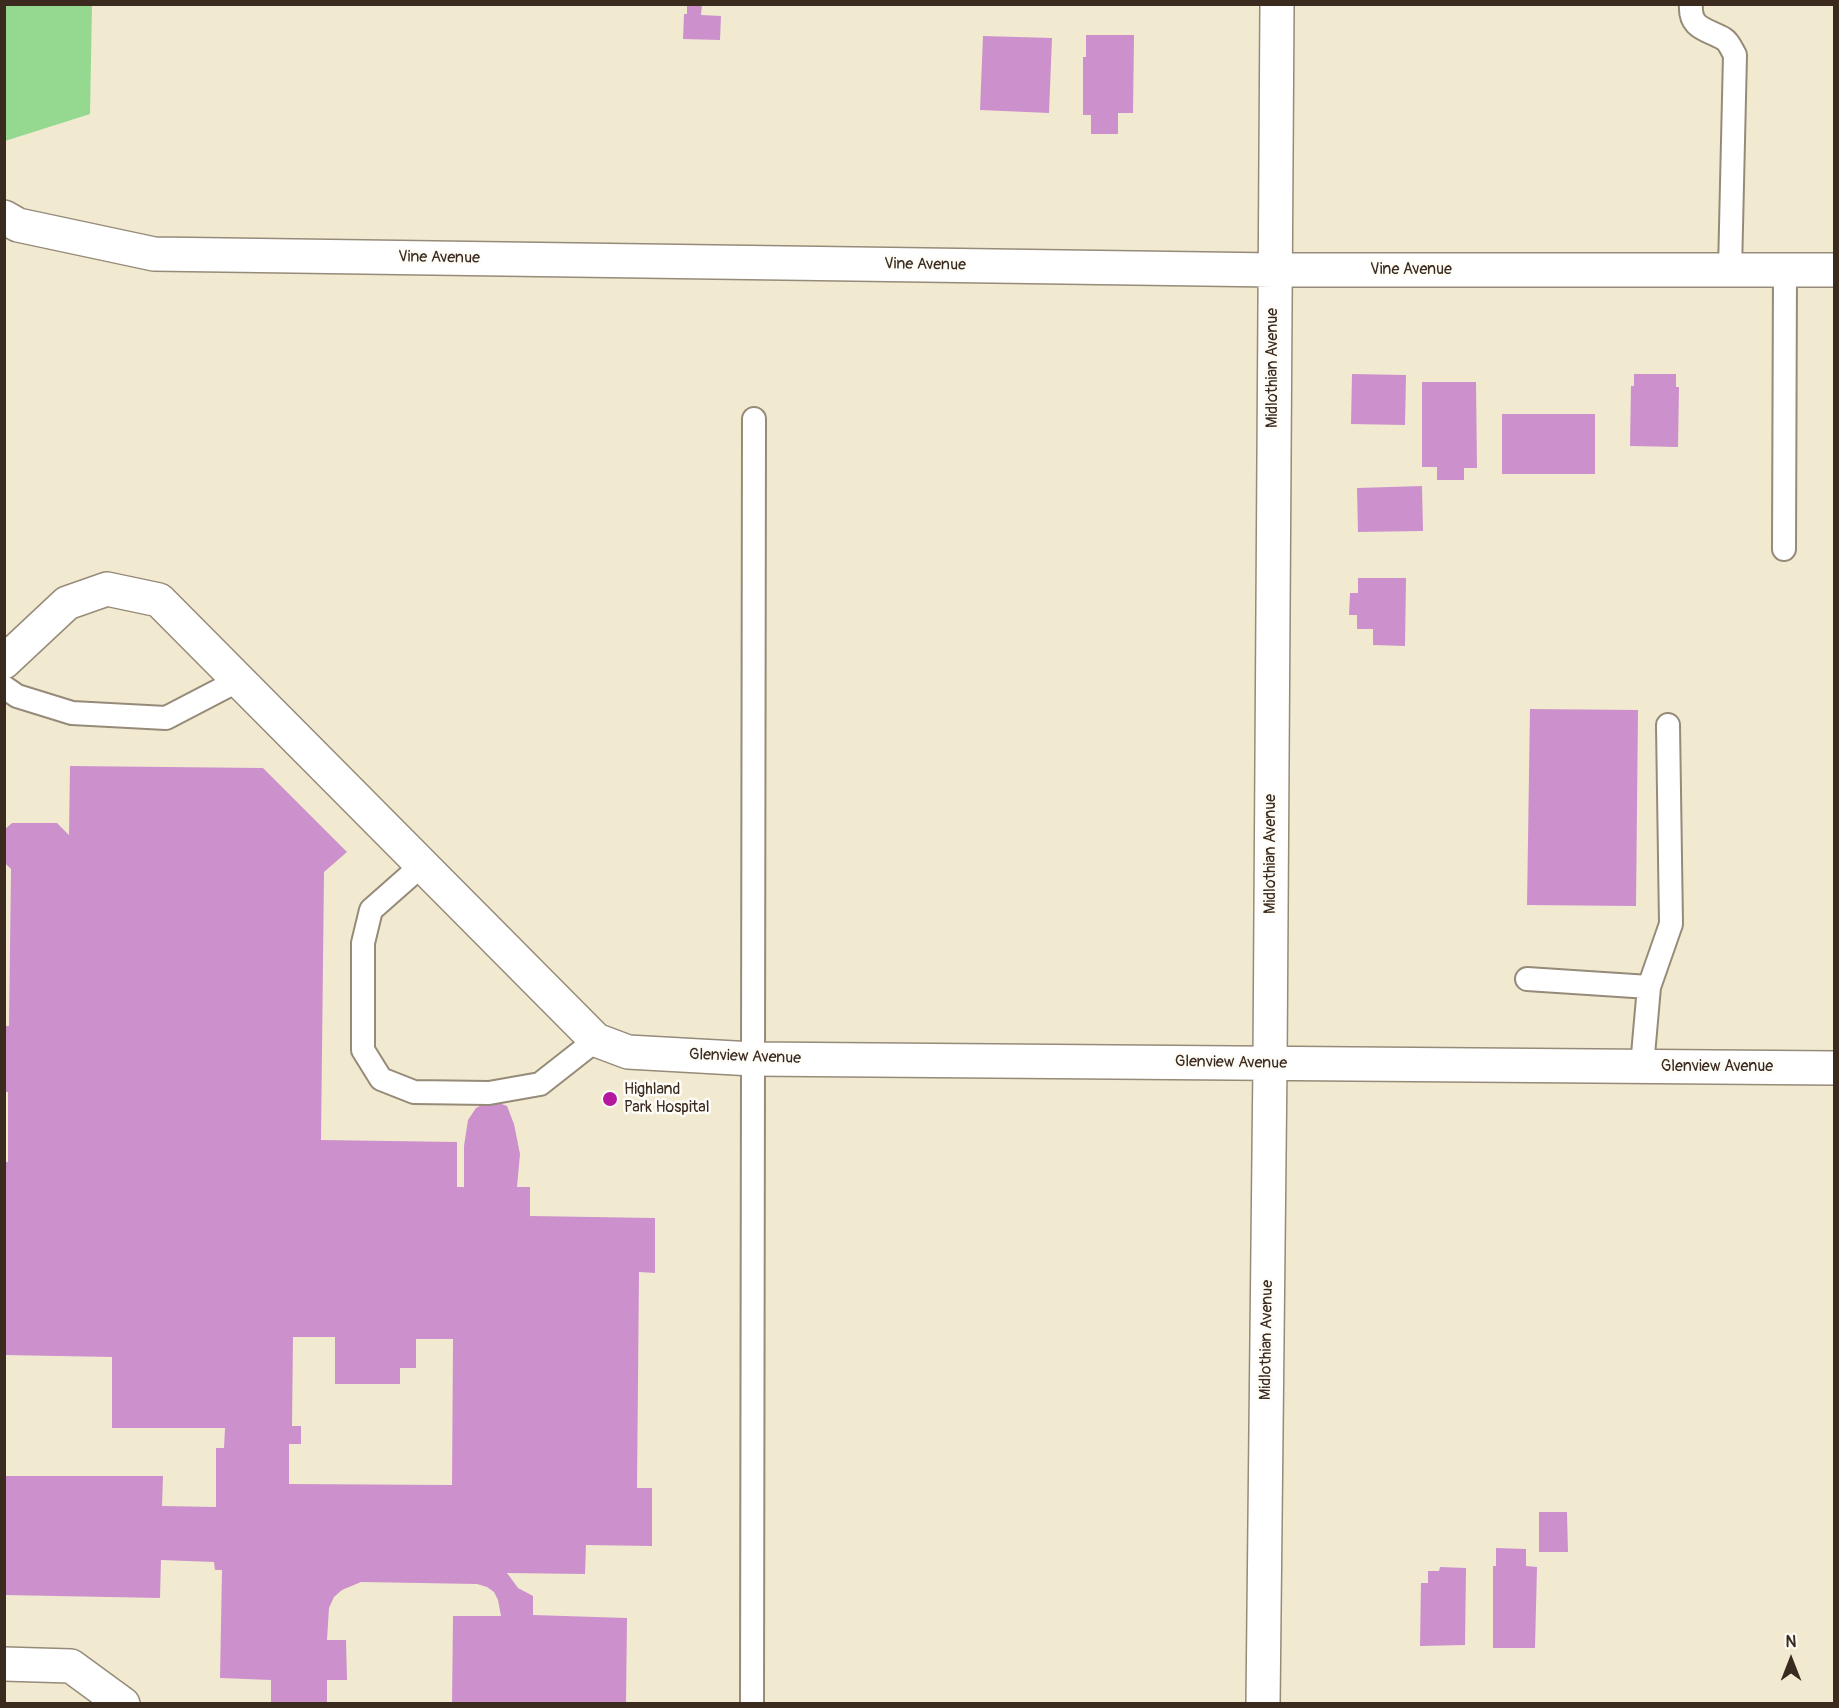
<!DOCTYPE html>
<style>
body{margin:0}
#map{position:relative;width:1839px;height:1708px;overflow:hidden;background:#f1ead1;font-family:Pangolin,sans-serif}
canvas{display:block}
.frame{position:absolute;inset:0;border:6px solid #3b2a1e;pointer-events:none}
.north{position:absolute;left:1761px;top:1630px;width:60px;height:60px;-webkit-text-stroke:4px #fdfcf7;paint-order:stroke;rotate:0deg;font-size:16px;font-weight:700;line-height:24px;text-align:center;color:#3b2a1e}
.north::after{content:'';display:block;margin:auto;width:21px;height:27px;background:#3b2a1e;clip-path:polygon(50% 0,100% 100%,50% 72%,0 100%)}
</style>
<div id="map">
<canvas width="1839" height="1708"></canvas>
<div class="frame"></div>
<div class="north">N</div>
</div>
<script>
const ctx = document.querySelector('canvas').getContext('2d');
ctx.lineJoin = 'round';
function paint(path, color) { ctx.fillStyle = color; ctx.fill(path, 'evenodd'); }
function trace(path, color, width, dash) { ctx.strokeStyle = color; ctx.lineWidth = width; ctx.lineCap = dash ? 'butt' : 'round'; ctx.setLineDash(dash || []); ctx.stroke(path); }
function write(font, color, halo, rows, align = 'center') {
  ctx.font = font + ' Pangolin,sans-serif'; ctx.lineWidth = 5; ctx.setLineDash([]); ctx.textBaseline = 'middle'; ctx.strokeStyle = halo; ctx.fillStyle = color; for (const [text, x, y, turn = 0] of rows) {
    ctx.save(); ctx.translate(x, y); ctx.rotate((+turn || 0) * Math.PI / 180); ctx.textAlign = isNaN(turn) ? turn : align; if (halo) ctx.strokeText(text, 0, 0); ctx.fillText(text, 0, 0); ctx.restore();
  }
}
paint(new Path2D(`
 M 5,4 L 92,5 L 90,114 L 5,141 Z`), '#95d991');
paint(new Path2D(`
 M 687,4 L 702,4 L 701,15 L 721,16 L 720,40 L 683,39 L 684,14 L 687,14 Z
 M 1086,35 L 1134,35 L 1133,113 L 1118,113 L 1118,134 L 1091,134 L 1091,115 L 1083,115 L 1083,57 L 1086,57 Z
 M 983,36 L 1052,38 L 1049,113 L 980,110 Z
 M 1352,374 L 1406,375 L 1405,425 L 1351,424 Z
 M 1634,374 L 1676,374 L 1676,387 L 1679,387 L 1678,447 L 1630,446 L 1631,386 L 1634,386 Z
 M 1422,382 L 1476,382 L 1477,468 L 1464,468 L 1464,480 L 1437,480 L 1437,467 L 1422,467 Z
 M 1502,414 L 1595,414 L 1595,474 L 1502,474 Z
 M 1422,486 L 1423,531 L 1358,532 L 1357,488 Z
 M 1358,578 L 1406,578 L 1405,646 L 1373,645 L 1373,629 L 1357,629 L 1357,615 L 1349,615 L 1350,593 L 1358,593 Z
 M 1530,709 L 1638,710 L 1636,906 L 1527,905 Z
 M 70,766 L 263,768 L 347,852 L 324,872 L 321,1140 L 457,1142 L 457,1187 L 464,1187 L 464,1146 L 468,1120 L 476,1108 L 491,1100 L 507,1106 L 514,1124 L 520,1154 L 517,1187 L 530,1187 L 530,1216 L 655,1218 L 655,1273 L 639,1272 L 637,1488 L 652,1488 L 652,1546 L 586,1545 L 585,1574 L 507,1573 L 518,1588 L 533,1596 L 533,1615 L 627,1618 L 626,1704 L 452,1704 L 453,1616 L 501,1616 L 498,1600 L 494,1592 L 487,1587 L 477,1584 L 361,1582 L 342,1590 L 334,1597 L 329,1608 L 327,1640 L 346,1640 L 347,1680 L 327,1680 L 327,1704 L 271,1704 L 271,1680 L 220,1678 L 222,1570 L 215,1570 L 214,1562 L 161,1560 L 160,1598 L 4,1595 L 4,1476 L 163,1476 L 162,1506 L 216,1507 L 216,1448 L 224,1448 L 225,1428 L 112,1428 L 112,1357 L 4,1355 L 4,1162 L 8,1162 L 8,1092 L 4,1092 L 4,1026 L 9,1026 L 11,869 L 4,862 L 4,830 L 12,823 L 57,823 L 69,835 ZM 293,1337 L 335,1337 L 335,1384 L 400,1384 L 400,1368 L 416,1368 L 416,1339 L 453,1339 L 452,1485 L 289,1484 L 289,1444 L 301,1444 L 301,1426 L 292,1426 Z
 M 1539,1512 L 1567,1512 L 1568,1552 L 1539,1552 Z
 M 1496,1548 L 1526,1549 L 1526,1566 L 1537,1567 L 1535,1648 L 1493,1648 L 1493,1566 L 1496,1566 Z
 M 1440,1567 L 1466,1568 L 1465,1645 L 1420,1646 L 1421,1583 L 1428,1583 L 1428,1571 L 1439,1571 Z`), '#cc91cc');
const service = new Path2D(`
 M 1691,4 C 1689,30 1708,29 1724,39 C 1729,42 1732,50 1735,55 L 1730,270
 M 1784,549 L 1785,270
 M 4,687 L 17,696 L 72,713 L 166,718 L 239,680
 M 422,865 L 371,910 L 363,943 L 363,1050 L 381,1079 L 414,1092 L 489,1093 L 540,1084 L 596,1040
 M 1527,979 L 1649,987
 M 1642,1066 L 1649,987 L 1671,924 L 1668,725
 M 752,1704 L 754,419`);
const minor = new Path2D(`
 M 4,217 L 18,225 L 154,254 L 1274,270 L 1834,270
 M 4,662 L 67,603 L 107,589 L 159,600 L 596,1040 L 628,1052 L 753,1059 L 1834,1068
 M 4,1664 L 71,1666 L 123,1704
 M 1263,1704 L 1270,1063 L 1277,4`);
trace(service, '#968a78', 26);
trace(minor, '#968a78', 36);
trace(service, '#fff', 22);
trace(minor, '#fff', 33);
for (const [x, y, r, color] of [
 [610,1099,8,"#b5179e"]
]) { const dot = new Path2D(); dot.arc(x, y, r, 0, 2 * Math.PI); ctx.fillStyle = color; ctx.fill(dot); trace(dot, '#fdfcf7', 2); }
write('16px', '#3b2a1e', '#fdfcf7', [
 ["Vine Avenue",439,258,1],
 ["Vine Avenue",925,265,1],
 ["Vine Avenue",1411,270],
 ["Midlothian Avenue",1273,368,-90],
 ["Midlothian Avenue",1271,854,-90],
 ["Glenview Avenue",745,1057,2],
 ["Glenview Avenue",1231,1063,1],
 ["Glenview Avenue",1717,1067],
 ["Midlothian Avenue",1267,1340,-89]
]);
write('16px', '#3b2a1e', '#fdfcf7', [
 ["Highland",624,1090],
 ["Park Hospital",624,1108]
], 'left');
</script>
